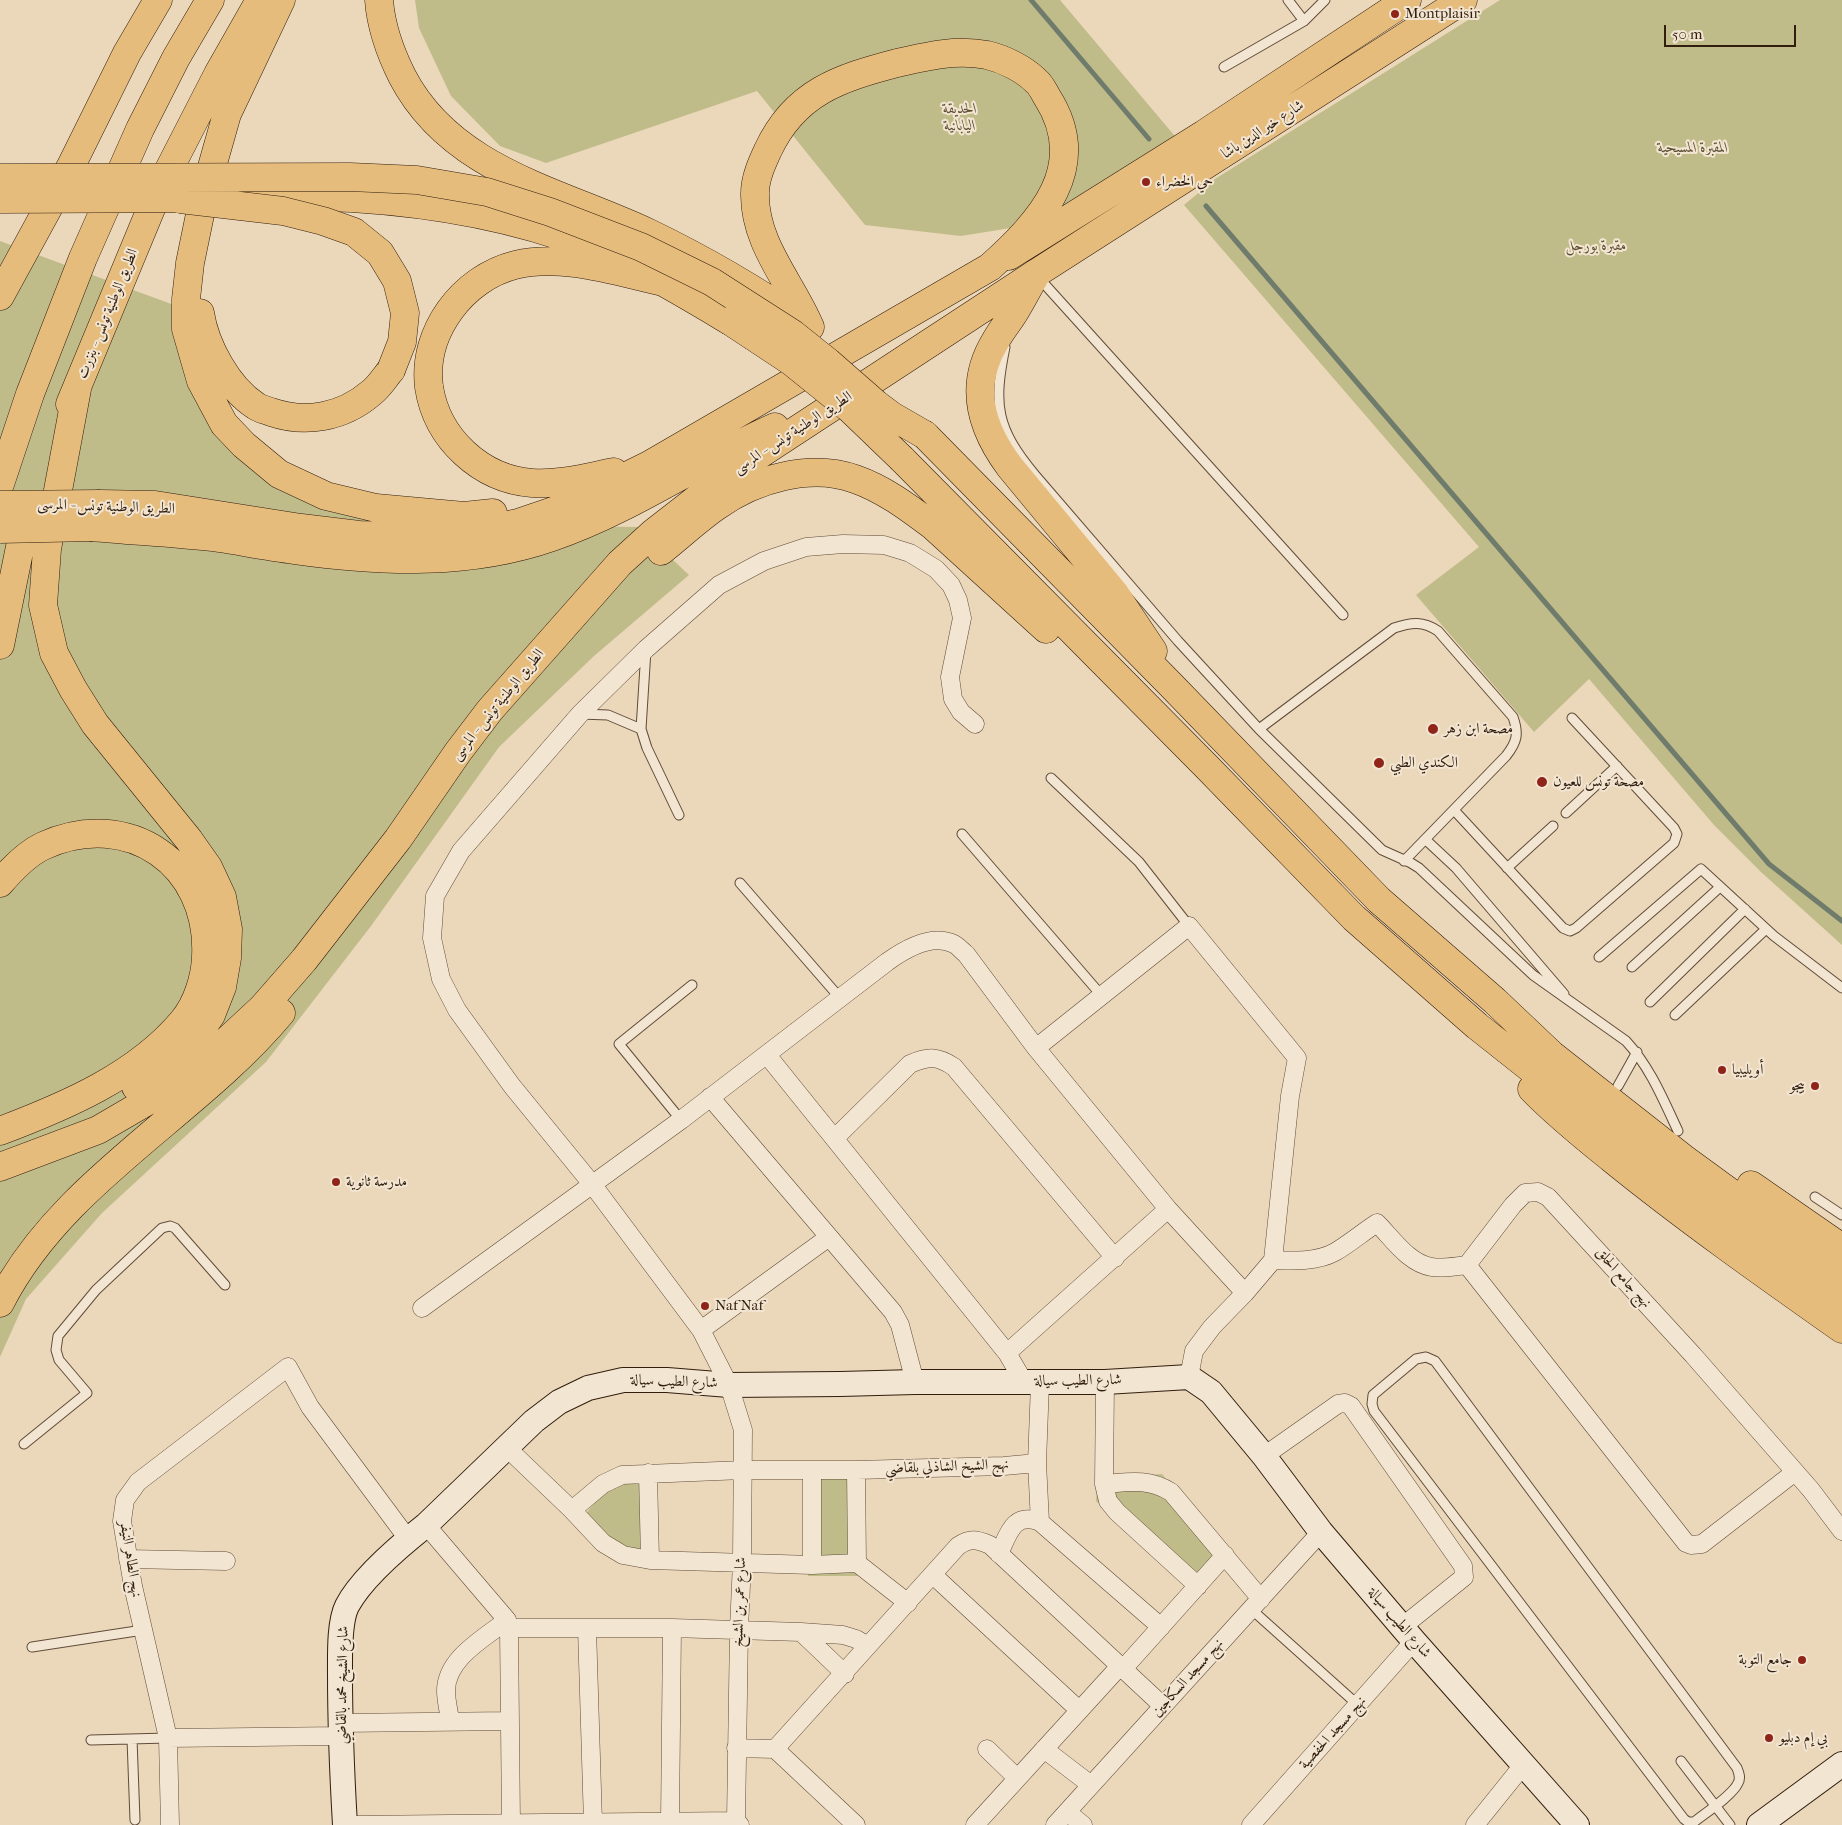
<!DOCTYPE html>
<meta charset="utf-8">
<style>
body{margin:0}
#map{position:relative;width:1842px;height:1825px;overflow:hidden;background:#ebd7b9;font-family:"IM FELL French Canon",serif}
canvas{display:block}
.scale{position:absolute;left:1664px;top:25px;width:132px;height:22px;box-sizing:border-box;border:2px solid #311e0e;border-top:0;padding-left:6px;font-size:15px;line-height:18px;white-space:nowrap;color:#311e0e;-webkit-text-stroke:4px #f2e5d2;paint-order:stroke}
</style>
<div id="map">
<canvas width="1842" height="1825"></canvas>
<div class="scale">50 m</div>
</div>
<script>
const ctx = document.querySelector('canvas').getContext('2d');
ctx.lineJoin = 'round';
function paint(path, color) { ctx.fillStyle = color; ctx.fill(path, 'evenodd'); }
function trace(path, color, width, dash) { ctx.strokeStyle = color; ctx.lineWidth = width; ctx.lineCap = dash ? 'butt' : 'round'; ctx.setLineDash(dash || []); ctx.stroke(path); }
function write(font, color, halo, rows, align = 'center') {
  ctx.font = font + ' "IM FELL French Canon",Amiri,serif'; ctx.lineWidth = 4; ctx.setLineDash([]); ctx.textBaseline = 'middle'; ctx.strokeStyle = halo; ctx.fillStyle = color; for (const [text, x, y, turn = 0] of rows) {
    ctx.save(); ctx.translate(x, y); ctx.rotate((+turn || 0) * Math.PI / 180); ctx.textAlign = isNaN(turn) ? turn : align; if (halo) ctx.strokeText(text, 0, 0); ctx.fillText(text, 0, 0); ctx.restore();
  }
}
paint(new Path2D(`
 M 415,0 L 1060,0 L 1179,141 L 1048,222 L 961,236 L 865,225 L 757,91 L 546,163 L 500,146 L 451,96 L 419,28 Z
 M 1500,0 L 1842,0 L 1842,945 L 1761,872 L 1714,825 L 1589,679 L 1534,732 L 1416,595 L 1479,547 L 1184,205 L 1215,179 Z
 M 0,241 L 174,305 L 194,383 L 327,509 L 377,523 L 638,527 L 689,575 L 594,656 L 499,747 L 371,926 L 266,1062 L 102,1213 L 26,1299 L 0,1357 Z
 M 860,1465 L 861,1576 L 808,1576 L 806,1466 Z
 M 1162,1474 L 1232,1554 L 1200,1592 L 1096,1501 L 1098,1479 Z
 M 645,1478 L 649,1550 L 620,1548 L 585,1516 C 598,1493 620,1483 645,1478 Z`), '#c0bc8a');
trace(new Path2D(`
 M 1031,0 L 1149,139
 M 1206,206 L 1769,864 L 1842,921`), '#6f7c6c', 5);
const lane = new Path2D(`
 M 1288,0 L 1304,21
 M 1224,67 L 1304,21 L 1325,0
 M 1039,278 L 1343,615
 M 1005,347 C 993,406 996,428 1035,475 L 1178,641 L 1259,729 L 1382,850 L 1411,863 L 1419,868 L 1533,975 L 1626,1041 C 1650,1067 1663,1099 1678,1131
 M 580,714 L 608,715 L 641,729 L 646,650
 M 641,729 L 647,748 L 679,815
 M 1259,729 L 1394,628 C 1412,622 1423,621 1438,631 L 1513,717 C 1519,734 1517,742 1506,756 L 1404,861
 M 1051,778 L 1139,862 L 1189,926
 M 1454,810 L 1563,928 L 1570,931 L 1576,928 L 1674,843 L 1677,834 L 1674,828 L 1572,718
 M 1566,813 L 1617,766
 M 962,834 L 1102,996
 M 1426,840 L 1456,868 L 1564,994
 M 1507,868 L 1553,826
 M 740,883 L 840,998
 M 1599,957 L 1701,869 L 1774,936 L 1842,988
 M 1632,967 L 1720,887
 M 1650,1002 L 1745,909
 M 1675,1015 L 1766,929
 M 1618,1086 L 1637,1052
 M 681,1120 L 619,1044 L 692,985
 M 1815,1197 L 1842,1215
 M 1426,1357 L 1435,1361 L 1737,1768 C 1739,1773 1741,1778 1738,1783 C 1733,1795 1704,1814 1694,1822 L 1688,1822 L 1684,1819 L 1374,1411 L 1372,1404 L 1373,1395 L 1416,1359 Z
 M 24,1444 L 87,1393 L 59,1360 L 56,1350 L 58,1336 L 96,1290 L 162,1228 L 170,1226 L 175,1228 L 225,1285
 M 1251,1609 L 1358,1705
 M 32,1647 L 143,1630
 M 132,1739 L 135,1820
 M 91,1740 L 168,1738
 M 1681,1761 L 1730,1825`);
const street = new Path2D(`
 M 1036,1048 L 1189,926 L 1297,1058 L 1290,1096 L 1273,1260 L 1245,1293 L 1212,1327 L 1194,1351 L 1189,1377
 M 767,1055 L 1007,1353 L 1024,1382
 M 710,1097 L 893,1312 L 900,1325 L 915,1382
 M 835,1138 L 910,1064 C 929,1056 938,1056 954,1067 L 1115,1258
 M 1273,1260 C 1293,1261 1317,1262 1335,1252 C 1349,1244 1363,1232 1377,1223 C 1392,1238 1409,1264 1432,1267 C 1442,1269 1456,1266 1467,1265 L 1513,1205 L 1525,1193 L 1538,1192 L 1548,1197 L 1693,1355 L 1811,1490 L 1842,1531
 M 1467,1265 L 1686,1543 L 1691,1545 L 1702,1544 L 1795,1472
 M 422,1308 L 681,1120 L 887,962 C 905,949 932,933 954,944 C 958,946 962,951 966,954 L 1036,1048 L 1168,1209 L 1245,1293
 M 701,1330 L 829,1237
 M 1007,1353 L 1168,1209
 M 1105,1382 L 1104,1484 L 1108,1501 L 1117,1512 L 1198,1586
 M 506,1447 L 572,1510 L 603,1543 L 623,1555 L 650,1560 L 812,1565 L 857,1563 L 908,1603
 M 1264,1456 L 1338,1404 L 1345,1403 L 1351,1406 L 1463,1566 L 1464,1577 L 1402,1627
 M 812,1470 L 812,1565
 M 856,1470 L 857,1563
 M 648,1473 L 650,1560
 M 1104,1484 C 1129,1482 1148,1478 1171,1492 L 1261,1599
 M 572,1510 L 603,1484 L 622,1475 L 743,1470 L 856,1470 L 1004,1466 L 1037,1463
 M 1040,1522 L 1037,1463 L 1040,1383
 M 426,1525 L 507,1620 L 509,1628 L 511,1824
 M 999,1554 C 1008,1535 1013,1511 1040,1522 L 1161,1627
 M 128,1559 L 226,1561
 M 933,1575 L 1079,1710
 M 509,1628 L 672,1628 L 801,1632 L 843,1635 L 856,1639 L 868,1646
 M 587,1628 L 593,1823
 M 801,1632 L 845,1674
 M 1123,1669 L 1225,1555
 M 450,1721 C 449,1711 446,1701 446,1691 C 446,1658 485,1638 507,1620
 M 340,1723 L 510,1721
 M 168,1738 L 340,1736
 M 736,1748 L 775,1749 L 856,1825
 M 775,1749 L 958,1546 C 970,1538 976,1539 990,1545 L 1163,1706
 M 987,1749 L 1017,1778
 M 1044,1749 L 1091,1785
 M 1067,1812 L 1083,1825
 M 736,1821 L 739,1629 L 742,1562 L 743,1430 L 729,1385 L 701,1330 L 592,1184 L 512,1086 L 457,1010 L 441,979 L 432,938 L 435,896 L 461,851 L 580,714 L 646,649 L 719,585 L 764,561 L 806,547 L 843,544 L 884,545 L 910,553 L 936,569 L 951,585 L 958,600 L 962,618 L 950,677 L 953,699 L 961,712 L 975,724
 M 670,1822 L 672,1628
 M 170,1825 L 168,1738 L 133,1586 L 122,1521 L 125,1500 L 138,1482 L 288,1367 L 310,1407 L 408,1539
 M 354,1825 L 736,1821 L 740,1825
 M 975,1825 L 1120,1666
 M 1055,1825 L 1321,1532
 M 1251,1825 L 1414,1641
 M 1475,1825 L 1524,1764`);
const secondary = new Path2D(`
 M 345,1825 C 342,1774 340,1724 340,1673 C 340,1654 339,1622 347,1606 C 361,1579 402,1544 426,1525 L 534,1421 L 559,1402 L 588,1388 L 623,1380 L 667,1380 L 729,1385 L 840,1384 L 915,1382 L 1105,1382 L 1189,1377 L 1211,1392 L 1264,1456 L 1321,1532 L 1414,1641 L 1577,1825
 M 1759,1825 L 1842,1764`);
const primary = new Path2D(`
 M 1009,256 L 1204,134 L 1407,0
 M 1035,274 L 1463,0`);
const highway = new Path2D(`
 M 281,0 L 227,114 L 204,195 L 190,263 L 186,299 L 186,329 L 201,381 L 224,424 L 244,445 L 279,474 L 326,496 L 376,508 L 464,516 L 493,513
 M 379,0 C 381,27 390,52 402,76 C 451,171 560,191 649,233 C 705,260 758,291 810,327
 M 249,198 C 283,198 318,196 352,198 C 431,203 511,216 586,245 C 637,265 683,293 730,321
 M 1034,278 C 1028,288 1023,298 1017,308 C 1011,319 1002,329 996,340 C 968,385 980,427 1010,467 L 1115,594 L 1153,651
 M 0,296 L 71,166 L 127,53 L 158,0
 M 200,313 C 205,346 228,388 256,406 C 260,409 266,410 271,412 C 306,424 343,417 371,393 C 379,387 385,377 391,370
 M 77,389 L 47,549 L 43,605 L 54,653 L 73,689 L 95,724 L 189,840 L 208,867 L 222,897 L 228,929 L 227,958 L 222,987 L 211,1015 L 195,1038 L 176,1058 L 136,1087
 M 70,404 L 160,187 L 218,74 L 260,0
 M 925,435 L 1171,685 L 1379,900 L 1495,1001 L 1552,1055 L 1683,1158 L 1842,1274
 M 902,459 L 1206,766 L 1354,918 L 1477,1026 L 1665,1175 L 1842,1305
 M 614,472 C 588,477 560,485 532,483 C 481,479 437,439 429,387 C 422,332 463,278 515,265 C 565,253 620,273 668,283
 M 0,484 L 30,394 L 83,258 L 140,129 L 176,58 L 210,0
 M 100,504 L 155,505 L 301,528 L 359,535 L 415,537 L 469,533 L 518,523 L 562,508 L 649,465 L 990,267 C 1040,222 1092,167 1047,97 C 1044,92 1041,85 1036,81 C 1024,69 1004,59 987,55 C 956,49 927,56 897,63 C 840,78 795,92 768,150 C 762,163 755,178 755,193 C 754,244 791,282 810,327
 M 92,527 C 135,531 178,533 220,538 C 245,542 270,547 295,550 C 380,562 469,566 552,537 C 631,510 699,461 775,427
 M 661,551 C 680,536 698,519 717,506 C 755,479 810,463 855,479 C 884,489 909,508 933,526 L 1046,629
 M 0,645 L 20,547 L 34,506
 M 0,883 C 12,869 26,854 43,846 C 128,807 211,864 206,957 C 205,979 197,1004 183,1021 C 137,1076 66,1106 0,1131
 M 1532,1089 C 1557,1115 1585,1137 1612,1159 C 1686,1219 1764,1274 1842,1329
 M 0,1167 L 98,1130 L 158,1095 L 205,1061 L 263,1007 L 304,960 L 398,839 L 458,752 L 490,710 L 620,563 L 653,533 L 725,477 L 1035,274
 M 1751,1185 L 1842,1248
 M 0,1303 C 61,1182 196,1115 281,1013`);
trace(lane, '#604c39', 11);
trace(street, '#604c39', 19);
trace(secondary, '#311e0e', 26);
trace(primary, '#311e0e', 29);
trace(highway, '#311e0e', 29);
trace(lane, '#f2e5d2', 9);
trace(street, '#f2e5d2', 18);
trace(secondary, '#f2e5d2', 24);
trace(primary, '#e6bc7c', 28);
trace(highway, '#e6bc7c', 28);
const highwayBridge = new Path2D(`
 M 0,178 L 350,177 L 417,180 L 487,192 L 550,212 L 641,247 L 712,282 L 793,334 L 828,362 L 876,404 L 892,416 L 925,435
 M 0,199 L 198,198
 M 180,199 L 283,211 L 323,221 L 354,232 L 380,253 L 397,281 L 405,313 L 402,342 L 391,370
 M 730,321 L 792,362 L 849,408 L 902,459
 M 0,505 L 100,504
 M 0,529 L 92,527`);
trace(highwayBridge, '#311e0e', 29, []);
trace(highwayBridge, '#e6bc7c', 28);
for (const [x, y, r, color] of [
 [1395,14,5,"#8f2418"],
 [1146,182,5,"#8f2418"],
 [1433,729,6,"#8f2418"],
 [1379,763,6,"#8f2418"],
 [1542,782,6,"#8f2418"],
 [1722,1070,5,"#8f2418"],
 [1815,1086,5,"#8f2418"],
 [336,1182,5,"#8f2418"],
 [705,1306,5,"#8f2418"],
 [1802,1660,5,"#8f2418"],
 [1769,1738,5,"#8f2418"]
]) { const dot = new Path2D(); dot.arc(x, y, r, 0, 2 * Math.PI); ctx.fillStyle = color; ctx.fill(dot); trace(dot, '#f2e5d2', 2); }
write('15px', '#311e0e', '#f2e5d2', [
 ["Montplaisir",1405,14],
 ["حي الخضراء",1156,182],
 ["مصحة ابن زهر",1444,729],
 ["الكندي الطبي",1390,763],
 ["مصحة تونس للعيون",1553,782],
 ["أويليبيا",1732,1070],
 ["بيجو",1805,1086,"right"],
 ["مدرسة ثانوية",346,1182],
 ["NafNaf",715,1306],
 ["جامع التوبة",1792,1660,"right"],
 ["بي إم دبليو",1779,1738]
], 'left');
write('italic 15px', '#5c4d33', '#f2e5d2', [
 ["الحديقة",960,109],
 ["اليابانية",960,126],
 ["المقبرة المسيحية",1693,148],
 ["مقبرة بورجل",1596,246]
]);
write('15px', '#311e0e', '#f2e5d2', [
 ["شارع خير الدين باشا",1263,130,-33],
 ["الطريق الوطنية تونس - بنزرت",108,314,-68],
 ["الطريق الوطنية تونس - المرسى",793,433,-33],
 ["الطريق الوطنية تونس - المرسى",106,507,2],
 ["الطريق الوطنية تونس - المرسى",498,705,-51],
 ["نهج جامع الحلق",1623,1278,48],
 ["شارع الطيب سيالة",1078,1381,-1],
 ["شارع الطيب سيالة",674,1382,2],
 ["نهج الشيخ الشاذلي بلقاضي",947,1467,-2],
 ["نهج الطاهر النيفر",130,1559,81],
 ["شارع عمر بن الشيخ",740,1602,-88],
 ["شارع الطيب سيالة",1399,1623,49],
 ["نهج مسجد السكاجين",1188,1678,-48],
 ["شارع الشيخ محمد بالقاضي",343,1685,-89],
 ["نهج مسجد الحفصية",1333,1733,-48]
]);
</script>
